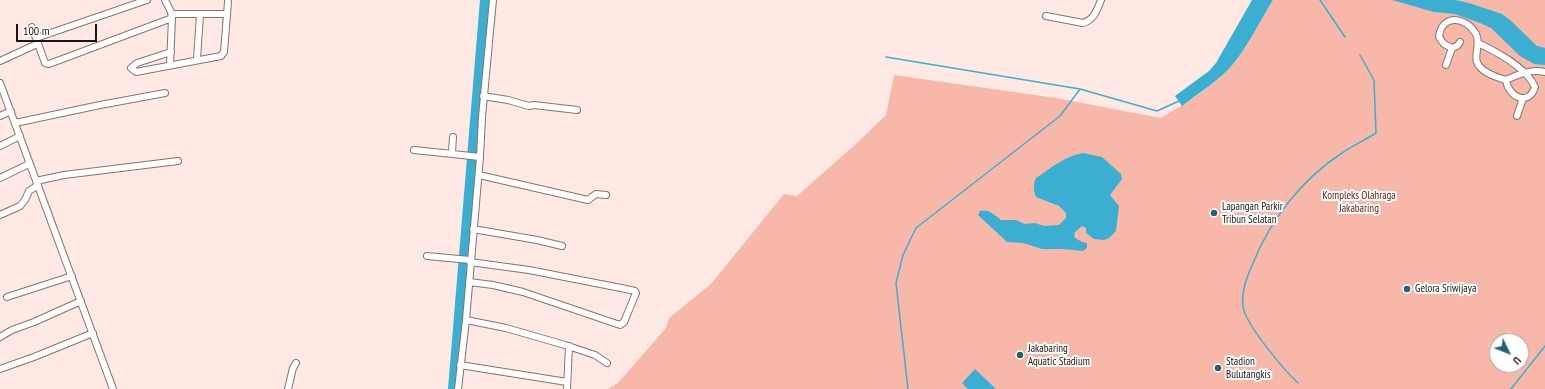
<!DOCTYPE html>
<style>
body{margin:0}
#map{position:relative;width:1545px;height:389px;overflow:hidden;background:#fee9e4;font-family:"PT Sans Narrow",sans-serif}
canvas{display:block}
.north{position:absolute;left:1489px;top:333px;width:40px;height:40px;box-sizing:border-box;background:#fff;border:1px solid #a4a1a0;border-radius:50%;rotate:133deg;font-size:11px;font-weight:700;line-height:16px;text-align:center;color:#1c1412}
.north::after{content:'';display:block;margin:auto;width:14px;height:18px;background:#216277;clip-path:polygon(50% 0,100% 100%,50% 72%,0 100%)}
.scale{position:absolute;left:16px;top:24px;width:81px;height:18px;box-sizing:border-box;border:2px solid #1c1412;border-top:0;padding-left:5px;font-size:12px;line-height:14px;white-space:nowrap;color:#1c1412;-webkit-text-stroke:3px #fff;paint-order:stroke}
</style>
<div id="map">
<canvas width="1545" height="389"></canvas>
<div class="north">U</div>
<div class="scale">100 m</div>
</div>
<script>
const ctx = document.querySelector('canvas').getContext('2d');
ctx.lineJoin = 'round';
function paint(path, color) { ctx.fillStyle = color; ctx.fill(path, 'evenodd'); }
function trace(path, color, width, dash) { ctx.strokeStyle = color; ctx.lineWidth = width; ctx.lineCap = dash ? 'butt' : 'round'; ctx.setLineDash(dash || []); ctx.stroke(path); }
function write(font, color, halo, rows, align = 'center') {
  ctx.font = font + ' "PT Sans Narrow",sans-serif'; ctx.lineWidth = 4; ctx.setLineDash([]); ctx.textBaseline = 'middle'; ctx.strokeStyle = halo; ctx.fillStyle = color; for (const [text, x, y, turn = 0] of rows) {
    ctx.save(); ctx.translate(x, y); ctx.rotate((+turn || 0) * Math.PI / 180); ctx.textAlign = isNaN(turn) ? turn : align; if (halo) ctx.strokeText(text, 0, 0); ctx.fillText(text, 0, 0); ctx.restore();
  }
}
paint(new Path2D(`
 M 1273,0 L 1545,0 L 1545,389 L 608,389 L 618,383 L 666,328 L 669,318 L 711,284 L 784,194 L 797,196 L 857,143 L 886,115 L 894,75 L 1056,98 L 1161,118 C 1186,103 1216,85 1234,63 C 1249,44 1260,21 1273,0 ZM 1497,341 L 1521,341 L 1521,365 L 1497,365 Z`), '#f8b8a9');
paint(new Path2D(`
 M 1252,0 L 1273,0 C 1260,21 1249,44 1234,63 C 1220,80 1200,92 1182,106 L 1175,96 L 1209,71 L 1216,63 Z
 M 1392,0 L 1455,0 L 1469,3 L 1502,14 L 1510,20 L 1537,46 L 1545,48 L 1545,65 L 1534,64 L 1520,56 L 1491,28 L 1480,23 L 1455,14 L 1434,12 Z
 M 1083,153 L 1102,157 L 1121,174 L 1122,179 L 1110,195 L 1119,206 L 1116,231 L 1109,238 L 1104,240 L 1094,239 L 1086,233 L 1086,228 L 1082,226 L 1075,232 L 1074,237 L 1082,242 L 1087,243 L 1087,248 L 1083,251 L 1062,249 L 1042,249 L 1023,243 L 1007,242 L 978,215 L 980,211 C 989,209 994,215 1001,220 L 1016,220 L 1025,224 L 1035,223 L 1044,226 L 1059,225 L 1066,218 L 1066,213 L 1059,206 L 1036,197 C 1033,190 1033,184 1036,178 C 1051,168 1065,156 1083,153 Z
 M 975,369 L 996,389 L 968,389 L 962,383 Z`), '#3bafd2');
trace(new Path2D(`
 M 1320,0 L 1345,37
 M 886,57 L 1080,89 L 1157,111 L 1179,101
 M 1298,383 C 1284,370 1246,325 1243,307 C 1241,291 1247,277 1253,263 C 1271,219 1302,179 1342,153 C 1352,146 1365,140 1376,133 L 1374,80 L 1360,55
 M 908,389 L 896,283 L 903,255 L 916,228 L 1060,116 L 1080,89
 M 1511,389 L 1545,346`), '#3bafd2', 1.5);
trace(new Path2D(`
 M 453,389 L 485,0`), '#3bafd2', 10);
const minor = new Path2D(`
 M 147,0 L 36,38 L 45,63 L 49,64 L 172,18 L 171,12 L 165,0
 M 172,14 L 227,14
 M 1046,16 L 1083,23 C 1094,20 1097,10 1101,0
 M 32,27 L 36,38
 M 1460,42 L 1457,46 L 1452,48 L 1444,44 L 1439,37 C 1442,13 1467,17 1476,34 C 1481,43 1474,54 1477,62 C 1481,73 1497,77 1506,80 C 1519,74 1531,69 1545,72
 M 1478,43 C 1497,52 1526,67 1535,87 C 1529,107 1508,97 1506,80
 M 171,52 L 137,63 L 131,68 L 136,72 L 221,56 L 224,52 L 228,2
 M 197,59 L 200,15
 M 0,61 L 37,44
 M 170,65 L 172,18
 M 1446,65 L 1452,48
 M 0,83 L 113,389
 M 483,96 L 508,100 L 529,106 L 534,105 L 577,110
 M 0,116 L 11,111
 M 1517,116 L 1523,98
 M 15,123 L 100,105 L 165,93
 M 453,137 L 452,152 L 453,154 L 480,157
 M 0,146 L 20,136
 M 414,150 L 453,154
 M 479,175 L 588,200 L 596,194 L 606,195
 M 0,178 L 29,164
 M 36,181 L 64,175 L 178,161
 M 0,215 L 20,206 L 25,200 L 29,191 L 38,185
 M 473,229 L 537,240 L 562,246
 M 427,256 L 470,260
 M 469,282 L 493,285 L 523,292 L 620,325 L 624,322 L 636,293 L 635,291 L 626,289 L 529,270 L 470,262
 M 7,297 L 72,276
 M 466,320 L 506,328 L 565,345 L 595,355 L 607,363
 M 0,337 L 12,330 L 34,322 L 81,301
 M 460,365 L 567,382
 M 0,369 L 34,357 L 93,333
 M 288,389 L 293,368 L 296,363
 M 458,389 L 466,320 L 480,157 L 482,117 L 493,0
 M 567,389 L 569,346`);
trace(minor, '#89726d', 8);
trace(minor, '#fff', 6);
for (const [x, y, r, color] of [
 [1214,213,4,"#216277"],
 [1407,289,4,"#216277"],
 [1020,355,4,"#216277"],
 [1218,368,4,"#216277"]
]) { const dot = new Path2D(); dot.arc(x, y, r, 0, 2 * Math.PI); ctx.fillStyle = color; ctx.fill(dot); trace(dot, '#fff', 1.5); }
write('11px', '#661808', '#fff', [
 ["Kompleks Olahraga",1359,196],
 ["Jakabaring",1359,209]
]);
write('11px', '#1c1412', '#fff', [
 ["Lapangan Parkir",1222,207],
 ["Tribun Selatan",1222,220],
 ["Gelora Sriwijaya",1415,289],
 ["Jakabaring",1028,349],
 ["Aquatic Stadium",1028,362],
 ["Stadion",1226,362],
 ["Bulutangkis",1226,375]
], 'left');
</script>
